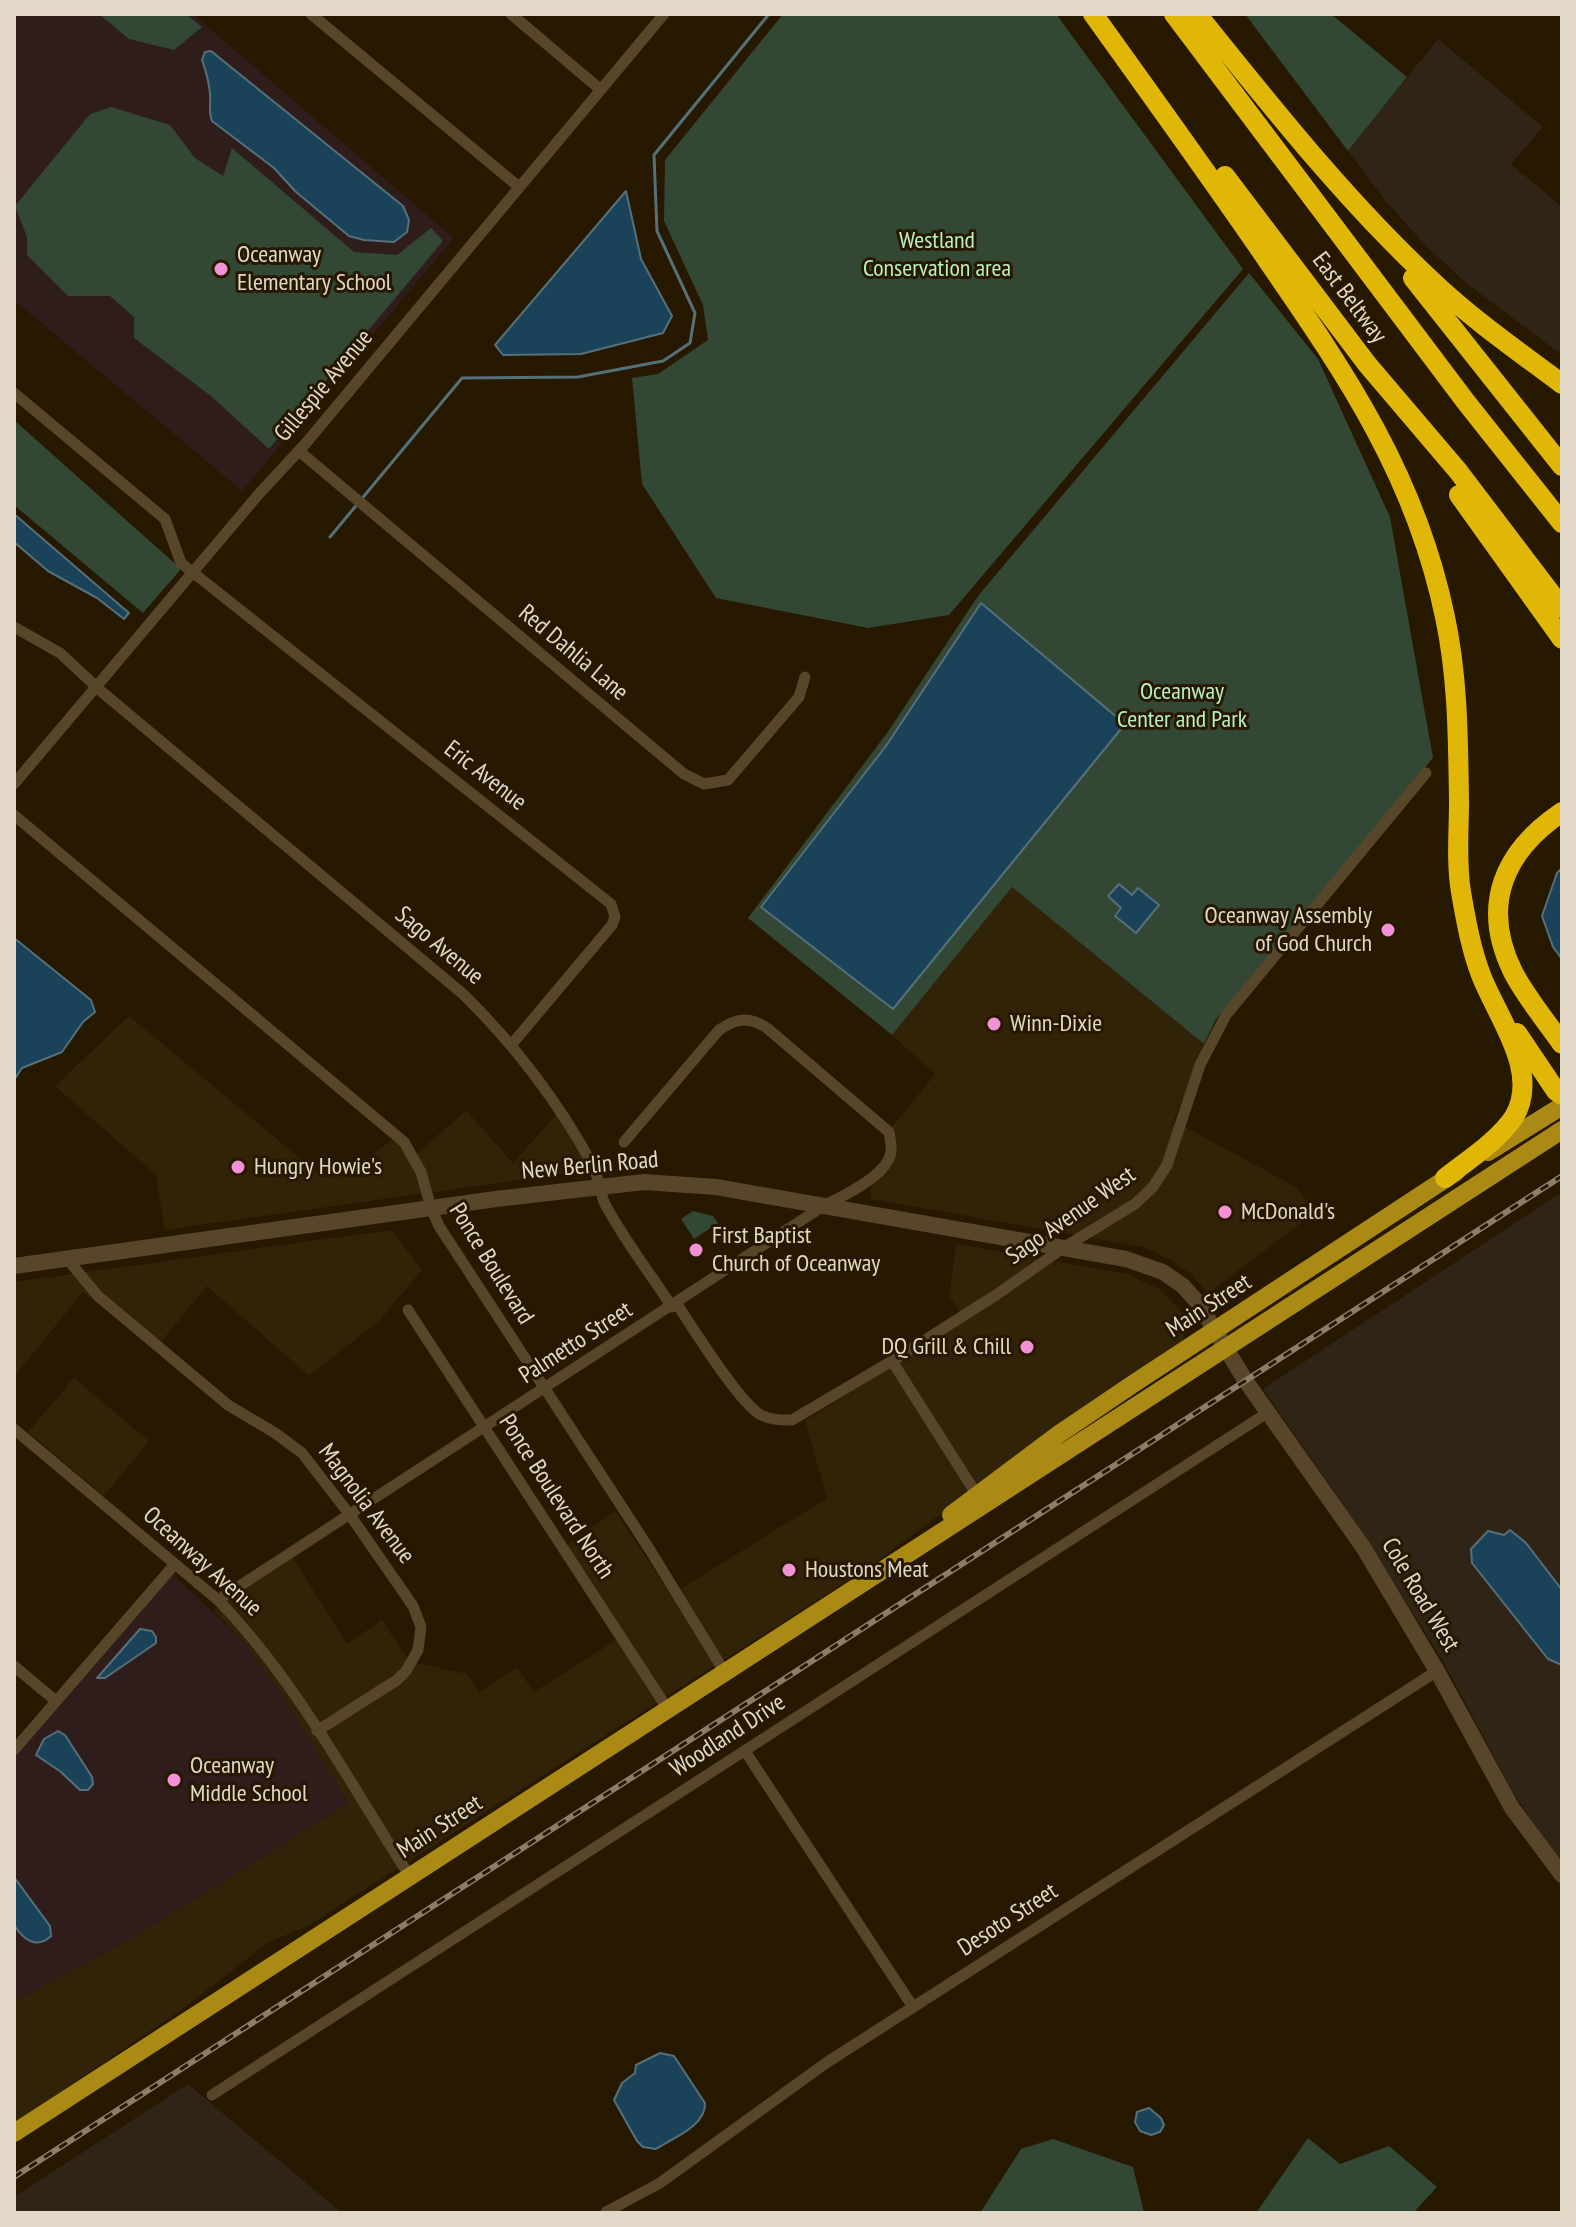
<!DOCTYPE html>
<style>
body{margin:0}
#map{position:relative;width:1576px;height:2227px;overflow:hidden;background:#271800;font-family:"PT Sans Narrow",sans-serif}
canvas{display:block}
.frame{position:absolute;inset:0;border:16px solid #e2d8c7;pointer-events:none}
</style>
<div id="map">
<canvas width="1576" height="2227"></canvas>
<div class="frame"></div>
</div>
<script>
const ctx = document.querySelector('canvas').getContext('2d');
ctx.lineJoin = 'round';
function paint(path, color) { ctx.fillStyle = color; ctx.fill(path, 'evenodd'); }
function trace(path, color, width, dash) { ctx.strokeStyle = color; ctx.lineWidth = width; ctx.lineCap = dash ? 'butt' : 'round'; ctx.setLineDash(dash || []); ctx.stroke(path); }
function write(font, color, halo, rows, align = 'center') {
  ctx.font = font + ' "PT Sans Narrow",sans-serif'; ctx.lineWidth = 6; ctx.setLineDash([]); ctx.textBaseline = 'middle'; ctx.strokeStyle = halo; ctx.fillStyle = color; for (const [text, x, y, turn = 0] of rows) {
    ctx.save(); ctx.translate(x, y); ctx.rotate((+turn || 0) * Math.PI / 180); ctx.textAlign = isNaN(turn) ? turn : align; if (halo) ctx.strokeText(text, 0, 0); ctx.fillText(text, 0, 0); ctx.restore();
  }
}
paint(new Path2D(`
 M 1012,887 L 1204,1044 L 1174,1121 L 1296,1187 L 1315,1212 L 1208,1294 L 1193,1276 L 1172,1261 L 1144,1247 L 871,1199 L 871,1187 L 891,1167 L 896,1150 L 892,1127 L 935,1074 L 892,1035 Z
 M 129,1016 L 320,1175 L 356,1167 L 401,1133 L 417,1154 L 466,1110 L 513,1163 L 556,1115 L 589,1170 L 165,1230 L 156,1175 L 55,1086 Z
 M 391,1230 L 422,1270 L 380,1320 L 309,1376 L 207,1286 L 155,1349 L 83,1292 L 14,1377 L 14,1282 Z
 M 956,1244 L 1127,1274 L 1159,1289 L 1183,1313 L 1186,1325 L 1183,1341 L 1061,1425 L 872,1565 L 306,1927 L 269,1942 L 180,2011 L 14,2123 L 14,2002 L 140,1933 L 349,1803 L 244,1642 L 213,1610 L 292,1556 L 347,1644 L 382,1620 L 409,1661 L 467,1674 L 479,1692 L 517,1667 L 534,1692 L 624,1635 L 566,1546 L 615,1511 L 671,1595 L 827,1498 L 805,1421 L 966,1320 L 949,1296 Z
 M 74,1378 L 149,1441 L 104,1496 L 28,1432 Z`), '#312307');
paint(new Path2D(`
 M 1438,39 L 1543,127 L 1511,164 L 1562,207 L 1562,355 L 1467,284 L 1424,244 L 1384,199 L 1348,151 Z
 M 1562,1192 L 1562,1862 L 1536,1829 L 1509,1785 L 1443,1661 L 1354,1520 L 1263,1389 Z
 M 188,2084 L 342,2213 L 14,2213 L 14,2197 Z`), '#302416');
paint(new Path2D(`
 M 14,14 L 193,14 L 454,238 L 242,491 L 14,300 Z
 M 173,1574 L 244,1642 L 275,1685 L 349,1803 L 140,1933 L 14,2002 L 14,1757 Z`), '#2f1d1b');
paint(new Path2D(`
 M 99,14 L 186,14 L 202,27 L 174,50 L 129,39 Z
 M 783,14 L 1056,14 L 1243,269 L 949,615 L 868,628 L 716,598 L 642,484 L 632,378 L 658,374 L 708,340 L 703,305 L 664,221 L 665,160 Z
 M 1245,14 L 1331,14 L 1407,77 L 1348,151 Z
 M 111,107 L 170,125 L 195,158 L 223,176 L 232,148 L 354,252 L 397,255 L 431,228 L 443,241 L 269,449 L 211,396 L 134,338 L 134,317 L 110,296 L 68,296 L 27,255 L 27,237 L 15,206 L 90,114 Z
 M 1249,273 L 1318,359 L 1390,517 L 1433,758 L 1216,1019 L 1204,1044 L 1012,887 L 892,1035 L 748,918 L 887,733 L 978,596 Z
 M 14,420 L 181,569 L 143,613 L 14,505 Z
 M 693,1211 L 713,1216 L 718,1223 L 694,1239 L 681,1219 Z
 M 1308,2138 L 1340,2164 L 1389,2146 L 1437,2187 L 1413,2213 L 1256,2213 Z
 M 1053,2139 L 1133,2167 L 1144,2213 L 980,2213 L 1021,2149 Z`), '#334735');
const water = new Path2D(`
 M 211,51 L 403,206 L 409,220 L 407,232 L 394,242 L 364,240 L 349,236 L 296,192 L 274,168 L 212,121 C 208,111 211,105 210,94 C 209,82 206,71 202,60 L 205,52 Z
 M 626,191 L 641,259 L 672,316 L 663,333 L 581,354 L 503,355 L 495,345 Z
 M 14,514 L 129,613 L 124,619 L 97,598 L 48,571 L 14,542 Z
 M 981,603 L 1125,724 L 893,1009 L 761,907 L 886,746 Z
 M 1562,868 L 1562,959 L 1553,947 L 1542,916 L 1557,873 Z
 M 1119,884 L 1132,895 L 1138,888 L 1159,905 L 1136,933 L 1115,916 L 1121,908 L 1108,896 Z
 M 14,938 L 91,1000 L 95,1012 L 83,1022 L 62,1052 L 22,1068 L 14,1080 Z
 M 1510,1530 L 1526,1543 L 1562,1590 L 1562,1665 L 1548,1659 L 1472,1563 L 1471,1549 L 1488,1531 L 1504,1535 Z
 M 140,1629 L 152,1631 L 156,1637 L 156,1643 L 105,1678 L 97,1678 Z
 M 58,1731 L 65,1735 L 92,1777 L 93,1784 L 88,1790 L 80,1790 L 61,1772 L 36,1755 L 44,1739 Z
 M 14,1877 L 50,1926 L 51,1936 C 36,1950 23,1939 14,1925 Z
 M 660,2053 L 674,2056 L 705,2103 C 706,2126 673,2138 656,2149 L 643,2147 L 637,2141 L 614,2100 L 622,2083 L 635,2073 L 636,2065 Z
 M 1149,2108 L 1161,2118 L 1164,2125 L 1160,2132 L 1151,2135 L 1140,2131 L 1135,2122 L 1137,2112 Z`);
paint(water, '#1a4359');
trace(water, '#56707a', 2);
trace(new Path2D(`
 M 330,537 L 462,378 L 578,377 L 663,361 L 690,343 L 695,313 L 657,231 L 654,155 L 769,14`), '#56707a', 3);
trace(new Path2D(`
 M 311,14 L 519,187
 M 511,14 L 601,90
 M 14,393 L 165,519 L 181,563 L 611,904 L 615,917 L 612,925 L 512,1044
 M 299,451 L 684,774 L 704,784 L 728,780 L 799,697 L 805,677
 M 14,627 L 60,653 L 102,692 L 463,994 C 514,1044 557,1100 592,1164 C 599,1176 599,1191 605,1204 C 624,1240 650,1273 672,1307
 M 14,784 L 258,495 L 306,443 L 664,14
 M 14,815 L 404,1142 L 421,1172 L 431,1208 L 439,1226 L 650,1550 L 724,1671
 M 68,1260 L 98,1296 L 228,1405 L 275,1433 L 302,1453 L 350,1515 L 413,1606 L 421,1627 L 418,1650 L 406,1671 L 397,1680 L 317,1731
 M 677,1304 C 692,1327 740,1404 761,1415 C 771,1420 781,1420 792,1420 L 892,1361 L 996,1295 L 1063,1248 L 1135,1204 L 1153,1187 L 1167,1165 L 1200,1065 L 1226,1015 L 1426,773
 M 408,1310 L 667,1708
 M 892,1361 L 977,1495
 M 14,1429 L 218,1600 C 295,1679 349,1782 409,1875
 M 218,1600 L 825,1205 C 844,1196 888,1175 891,1152 C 892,1146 890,1138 889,1132 L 767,1028 C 749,1016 737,1018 719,1030 L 624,1142
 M 14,1666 L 56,1701
 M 14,1750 L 175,1564
 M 745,1751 L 913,2007
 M 212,2095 L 1267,1413
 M 606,2212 L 660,2183 L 826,2063 L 1437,1671`), '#574629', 11);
trace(new Path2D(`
 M 14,1266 L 496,1199 L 644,1182 L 716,1187 L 1126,1259 L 1163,1272 L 1183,1286 L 1199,1304 L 1245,1380 L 1363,1547 L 1437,1671 L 1512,1808 L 1562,1875`), '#574629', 16);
trace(new Path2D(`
 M 1488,1152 L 1562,1106
 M 951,1515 L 1059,1434 L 1136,1382 L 1456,1172
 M 14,2133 L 1562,1130`), '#aa8a15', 18);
trace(new Path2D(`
 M 1093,14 C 1152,96 1211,178 1268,261 C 1348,377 1416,477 1445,617 C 1458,678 1458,738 1459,801 C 1459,831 1456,863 1461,892 C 1466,921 1471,949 1481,975 C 1497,1017 1541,1072 1514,1117 C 1498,1141 1468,1160 1445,1178
 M 1174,14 L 1466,402 L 1562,523
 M 1197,14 C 1271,106 1345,200 1432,281 C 1472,319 1518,351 1562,384
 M 1225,176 L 1367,364 L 1458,471 L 1562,608
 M 1413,278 L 1562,466
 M 1459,495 L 1562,639
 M 1562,812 C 1504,851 1480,905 1513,972 C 1526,997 1546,1021 1562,1044
 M 1517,1033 L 1556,1091 L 1562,1095`), '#e1b707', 20);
const rail = new Path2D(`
 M 14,2177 L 1562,1176`);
trace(rail, '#8a7e69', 6);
trace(rail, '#271800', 3, [9]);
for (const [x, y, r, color] of [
 [221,269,8,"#f391d6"],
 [1388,930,8,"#f391d6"],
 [994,1024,8,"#f391d6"],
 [238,1167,8,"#f391d6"],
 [1225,1212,8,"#f391d6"],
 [696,1250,8,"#f391d6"],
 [1027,1347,8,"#f391d6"],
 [789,1570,8,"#f391d6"],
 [174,1780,8,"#f391d6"]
]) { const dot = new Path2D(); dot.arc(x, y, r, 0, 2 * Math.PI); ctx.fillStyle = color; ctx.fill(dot); trace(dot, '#271800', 3); }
write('24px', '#b8f1bf', '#271800', [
 ["Westland",937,241],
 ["Conservation area",937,269],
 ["Oceanway",1182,692],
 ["Center and Park",1182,720]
]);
write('24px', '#e2d8c7', '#271800', [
 ["Oceanway",237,255],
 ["Elementary School",237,283],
 ["Oceanway Assembly",1372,916,"right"],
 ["of God Church",1372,944,"right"],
 ["Winn-Dixie",1010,1024],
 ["Hungry Howie's",254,1167],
 ["McDonald's",1241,1212],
 ["First Baptist",712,1236],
 ["Church of Oceanway",712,1264],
 ["DQ Grill & Chill",1011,1347,"right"],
 ["Houstons Meat",805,1570],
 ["Oceanway",190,1766],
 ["Middle School",190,1794]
], 'left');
write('24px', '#e2d8c7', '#271800', [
 ["East Beltway",1349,298,53],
 ["Gillespie Avenue",324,386,-50],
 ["Red Dahlia Lane",573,653,40],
 ["Eric Avenue",485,776,38],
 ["Sago Avenue",439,946,40],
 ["New Berlin Road",590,1166,-5],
 ["Sago Avenue West",1071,1216,-35],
 ["Ponce Boulevard",491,1264,58],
 ["Main Street",1209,1306,-33],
 ["Palmetto Street",576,1343,-33],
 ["Ponce Boulevard North",556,1497,57],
 ["Magnolia Avenue",366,1504,53],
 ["Oceanway Avenue",202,1562,42],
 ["Cole Road West",1420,1595,59],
 ["Woodland Drive",728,1736,-33],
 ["Main Street",440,1827,-33],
 ["Desoto Street",1008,1920,-33]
]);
</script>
